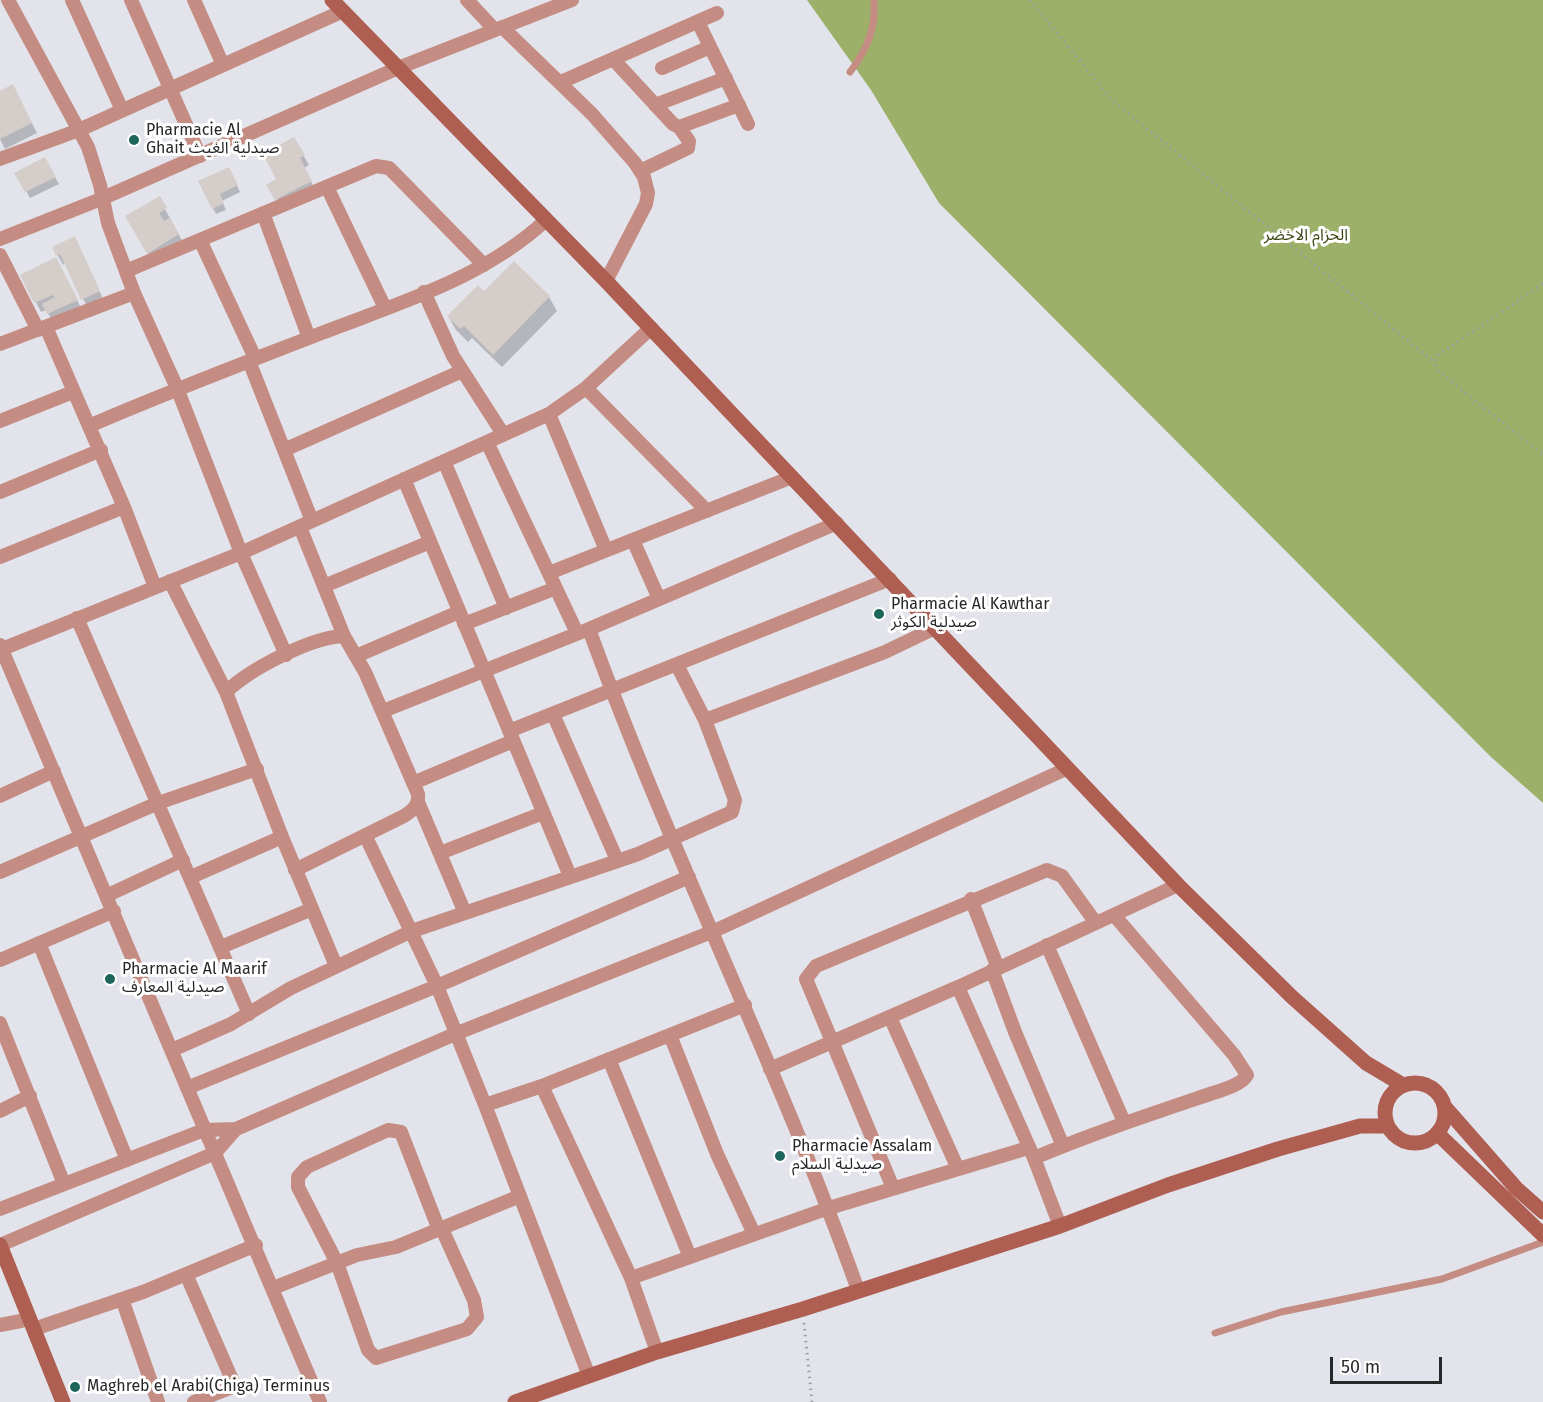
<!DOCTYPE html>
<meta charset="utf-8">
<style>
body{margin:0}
#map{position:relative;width:1543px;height:1402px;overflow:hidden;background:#e3e4eb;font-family:"Fira Sans",sans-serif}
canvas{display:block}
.scale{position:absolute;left:1330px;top:1357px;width:112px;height:27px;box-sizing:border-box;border:3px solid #262729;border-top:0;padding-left:8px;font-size:18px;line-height:21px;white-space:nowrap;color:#262729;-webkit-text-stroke:4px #fff;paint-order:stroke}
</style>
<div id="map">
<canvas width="1543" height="1402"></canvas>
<div class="scale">50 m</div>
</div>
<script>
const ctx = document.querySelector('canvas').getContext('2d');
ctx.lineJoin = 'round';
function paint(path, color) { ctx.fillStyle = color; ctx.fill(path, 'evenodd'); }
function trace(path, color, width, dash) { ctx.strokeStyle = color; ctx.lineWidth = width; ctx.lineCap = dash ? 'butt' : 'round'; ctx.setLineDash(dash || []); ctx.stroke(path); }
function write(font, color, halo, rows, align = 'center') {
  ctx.font = font + ' "Fira Sans","Noto Sans Arabic",sans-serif'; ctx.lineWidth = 6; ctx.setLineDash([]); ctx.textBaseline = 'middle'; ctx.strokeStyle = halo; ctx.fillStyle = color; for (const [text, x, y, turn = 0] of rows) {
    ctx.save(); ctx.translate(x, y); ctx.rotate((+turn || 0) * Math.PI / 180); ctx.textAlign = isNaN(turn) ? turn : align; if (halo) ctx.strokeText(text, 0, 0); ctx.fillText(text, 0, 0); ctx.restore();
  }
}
paint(new Path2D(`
 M 807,0 L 1543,0 L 1543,803 L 1491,757 L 939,203 L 871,90 Z`), '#9cb069');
paint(new Path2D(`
 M 0,92 L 18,96 L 37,133 L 5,149 L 0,139 Z
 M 294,139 L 309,165 L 304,168 L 316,191 L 282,208 L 268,185 L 278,180 Z
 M 44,159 L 59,184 L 30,198 L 16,173 Z
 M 232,175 L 240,192 L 222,201 L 226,210 L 216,214 L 200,182 Z
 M 159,198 L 184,244 L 154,263 L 127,217 Z
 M 54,248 L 80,248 L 104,301 L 88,309 L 66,263 L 63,265 Z
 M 514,263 L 549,297 L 557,311 L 502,367 L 472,338 L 468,342 L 456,330 L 448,316 L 484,293 Z
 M 61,268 L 82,310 L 54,323 L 46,310 L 41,312 L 36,302 Z`), '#0003');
paint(new Path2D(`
 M 13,84 L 32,123 L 0,139 L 0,91 Z
 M 294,137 L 305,155 L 300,158 L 312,181 L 275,200 L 266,185 L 276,179 L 263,154 Z
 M 45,157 L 56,177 L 25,192 L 14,173 Z
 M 229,167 L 238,185 L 220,194 L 224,203 L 212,209 L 198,181 Z
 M 160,196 L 167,208 L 159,213 L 164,221 L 170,218 L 179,234 L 147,254 L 125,216 Z
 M 75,236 L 100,291 L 81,300 L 60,254 L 56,256 L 52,247 Z
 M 56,257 L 78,300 L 47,314 L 42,304 L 55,297 L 53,295 L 34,303 L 20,275 Z
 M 514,261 L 550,296 L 493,355 L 464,326 L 460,329 L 447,316 L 478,285 L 484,291 Z`), '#d4cdc9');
trace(new Path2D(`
 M 1030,0 L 1112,100 L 1434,362
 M 1543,284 L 1438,355 L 1434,362 L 1437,370 L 1543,455
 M 804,1323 L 812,1402`), '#9b9ca1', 3, [1.5, 4.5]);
trace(new Path2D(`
 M 850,72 C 867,50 876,29 874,0
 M 1215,1333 L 1281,1312 L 1442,1279 L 1543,1242`), '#c48c82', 7);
trace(new Path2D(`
 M 8,0 L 88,147 L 100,185 L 108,223 L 134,293 L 177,388 L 241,553 L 286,655
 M 72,0 L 122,110
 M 131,0 L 200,156
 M 194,0 L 223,65
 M 467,0 L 495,30
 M 698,22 L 748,124
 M 502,27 L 592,114 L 635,163 L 644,177 L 648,193 L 646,204 L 606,281
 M 613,59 L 673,124 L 679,127 L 739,105
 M 662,68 L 710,47
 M 561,82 L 717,13
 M 655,105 L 726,78
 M 0,159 L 79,130 L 343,11
 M 640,171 L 688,148 L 689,141 L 679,127
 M 327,187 L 385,308
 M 263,213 L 309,338
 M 0,239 L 101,199 L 398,68 L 572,0
 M 200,240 L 255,358
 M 0,255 L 38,330
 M 126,271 L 376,166 L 389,168 L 399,178 L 484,265
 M 424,292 L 453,356 L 503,434
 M 46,327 L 124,507 L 155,587
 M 0,344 L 134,293
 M 249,361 L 312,521
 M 586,388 L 707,511
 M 549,414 L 606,550
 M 0,421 L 73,392
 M 89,426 C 165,393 242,364 319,334 C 397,304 484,278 546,220
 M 487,442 L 577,633
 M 284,450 L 462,371
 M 444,461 L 506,608
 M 404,479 L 570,876
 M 0,492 L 101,450
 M 300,527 L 344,636
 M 633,540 L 659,599
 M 0,557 L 124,507
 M 549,573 L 792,477
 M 170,581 L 226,692
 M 324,586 L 430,542
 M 77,618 L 249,1014
 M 464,624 L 556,588
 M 589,629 C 670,853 778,1066 858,1290
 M 0,645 L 320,1402
 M 2,649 L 241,553 L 549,414 L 586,388 L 651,328
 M 356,656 L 459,612
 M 383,711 L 589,629 L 837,523
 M 553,714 L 617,860
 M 705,720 L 885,652 L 935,628
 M 509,731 L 890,579
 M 413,783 L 513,741
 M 0,796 L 54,771
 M 418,802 L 465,913
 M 366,837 L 437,986 L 485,1105 L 589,1376
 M 440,853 L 543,813
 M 295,870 L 404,816 C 413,810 419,806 418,794 L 365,672 L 344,636 C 311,637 250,669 226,692 L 282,837 L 336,966
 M 0,872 L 158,803 L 257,769
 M 191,877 L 282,837
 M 108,895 L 183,860
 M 971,899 L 998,968
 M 39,943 L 127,1160
 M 1047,945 L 1124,1122
 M 221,947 L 312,909
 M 0,960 L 114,911
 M 992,970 L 1015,1032 L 1063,1146
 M 958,987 L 1034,1158 L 1060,1226
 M 890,1017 L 958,1169
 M 0,1023 L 64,1184
 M 670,1035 L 717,1154 L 754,1234
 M 172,1050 L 231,1024 L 291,988 L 412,931 L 638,854 L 732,812 L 735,800 L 705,720 L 677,665
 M 609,1059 L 690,1257
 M 770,1069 L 958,987 L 1178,885
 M 542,1086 L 631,1278 L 657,1352
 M 187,1088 L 437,986 L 689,877
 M 485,1105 L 542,1086 L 745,1005
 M 0,1111 L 30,1096
 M 236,1129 L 455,1034 L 714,931 L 1068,768
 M 1034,1158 C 1091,1134 1148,1115 1207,1095 C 1218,1091 1241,1086 1247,1075 L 1234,1055 L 1114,915
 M 893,1188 L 806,979 L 816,966 L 1047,870 L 1062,876 L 1096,923
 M 0,1209 L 204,1130 L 236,1129 L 215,1153 L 0,1245
 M 439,1230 L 401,1132 L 388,1130 L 307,1167 L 298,1177 L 298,1187 L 337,1263 L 368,1350 L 376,1358 L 467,1329 L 477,1317 L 474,1300 L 442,1229
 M 186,1274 L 233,1382 L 230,1388 L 194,1402
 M 631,1278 L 829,1208 L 1028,1148
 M 273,1288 L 357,1255 L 396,1247 L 520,1196
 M 122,1299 L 158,1402
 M 0,1325 L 21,1321
 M 34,1329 L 143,1292 L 256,1245`), '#c48c82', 14);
trace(new Path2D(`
 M 332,0 L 606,281 L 1178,885 L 1292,997 L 1366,1063 L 1403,1085
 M1385 1113a30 30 0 1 1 60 0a30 30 0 1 1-60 0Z
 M 1444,1106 L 1516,1188 L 1543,1212
 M 1437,1133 L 1543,1235
 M 0,1245 L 63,1402
 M 515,1402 L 657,1352 L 803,1309 L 1060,1226 L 1168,1185 L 1278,1149 L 1360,1126 L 1388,1126`), '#af5e52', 15);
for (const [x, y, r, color] of [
 [134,140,6,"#1e665b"],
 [879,614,6,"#1e665b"],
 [110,979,6,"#1e665b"],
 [780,1156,6,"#1e665b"],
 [75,1387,6,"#1e665b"]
]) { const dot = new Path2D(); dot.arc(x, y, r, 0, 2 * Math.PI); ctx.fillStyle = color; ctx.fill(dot); trace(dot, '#fff', 2); }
write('16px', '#262729', '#fff', [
 ["Pharmacie Al",146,131],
 ["Ghait صيدلية الغيث",146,149],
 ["Pharmacie Al Kawthar",891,605],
 ["صيدلية الكوثر",891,623],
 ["Pharmacie Al Maarif",122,970],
 ["صيدلية المعارف",122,988],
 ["Pharmacie Assalam",792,1147],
 ["صيدلية السلام",792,1165],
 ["Maghreb el Arabi(Chiga) Terminus",87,1387]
], 'left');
write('16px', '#3a4713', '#fff', [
 ["الحزام الاخضر",1306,236]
]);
</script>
